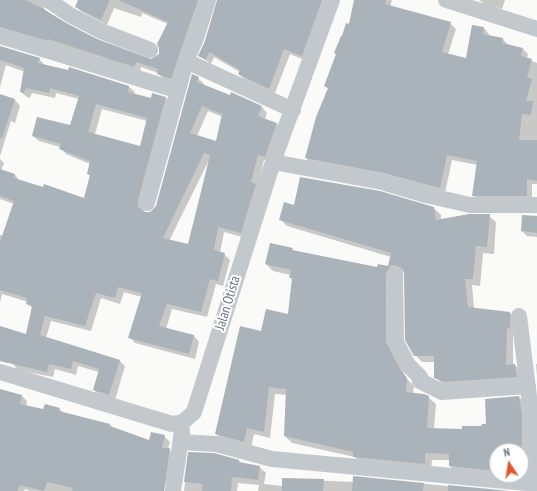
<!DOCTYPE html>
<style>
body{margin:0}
#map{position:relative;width:537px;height:491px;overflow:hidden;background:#fafaf8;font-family:"PT Sans Narrow",sans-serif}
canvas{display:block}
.north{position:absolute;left:489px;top:443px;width:40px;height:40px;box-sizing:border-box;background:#fff;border:1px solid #c1c8cd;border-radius:50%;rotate:348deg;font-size:11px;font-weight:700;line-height:16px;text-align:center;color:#657683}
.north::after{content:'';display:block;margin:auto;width:14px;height:18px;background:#e4572e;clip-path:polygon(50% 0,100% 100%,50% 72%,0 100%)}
</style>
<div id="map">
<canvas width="537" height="491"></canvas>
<div class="north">N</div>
</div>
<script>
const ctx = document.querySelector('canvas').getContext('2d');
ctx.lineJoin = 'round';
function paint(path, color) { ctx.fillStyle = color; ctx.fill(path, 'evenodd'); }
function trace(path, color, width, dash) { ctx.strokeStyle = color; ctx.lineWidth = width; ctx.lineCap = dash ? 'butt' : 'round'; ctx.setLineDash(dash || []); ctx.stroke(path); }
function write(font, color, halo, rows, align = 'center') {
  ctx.font = font + ' "PT Sans Narrow",sans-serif'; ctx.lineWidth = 4; ctx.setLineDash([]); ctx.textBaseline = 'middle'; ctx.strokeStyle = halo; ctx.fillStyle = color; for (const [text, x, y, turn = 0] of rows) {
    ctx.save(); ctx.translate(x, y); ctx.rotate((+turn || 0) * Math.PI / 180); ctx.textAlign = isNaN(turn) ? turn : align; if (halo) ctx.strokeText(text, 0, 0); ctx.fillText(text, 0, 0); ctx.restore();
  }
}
paint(new Path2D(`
 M 0,0 L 46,0 L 44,6 L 45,11 L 96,40 L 147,60 L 156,59 L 160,54 L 168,24 L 142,13 L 141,17 L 114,8 L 107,25 L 82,12 L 76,7 L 80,0 L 206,0 L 177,84 L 164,79 L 158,73 L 141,67 L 140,72 L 0,34 Z
 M 217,0 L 331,0 L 307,61 L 290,54 L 275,93 L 245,80 L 239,74 L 240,72 L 214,57 L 211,64 L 200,56 L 218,3 Z
 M 355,0 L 392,0 L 390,7 L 450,23 L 456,29 L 448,54 L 467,60 L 484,28 L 489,34 L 489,36 L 503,39 L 508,45 L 523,49 L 528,54 L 527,59 L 537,63 L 537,184 L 532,184 L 532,201 L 479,201 L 473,195 L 477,165 L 452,160 L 445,193 L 311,163 L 306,158 L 329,89 L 325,86 L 337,55 L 335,53 L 349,25 Z
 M 479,0 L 505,0 L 502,9 L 485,5 Z
 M 0,47 L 39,59 L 45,65 L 129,87 L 135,92 L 134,94 L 151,99 L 166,98 L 171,104 L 143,207 L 145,213 L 154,211 L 157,206 L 198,78 L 204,84 L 203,86 L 231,97 L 232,94 L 262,107 L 267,113 L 265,119 L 277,124 L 282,129 L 270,162 L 264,160 L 246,238 L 224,232 L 220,253 L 224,254 L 230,260 L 223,286 L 216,284 L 207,317 L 172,309 L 166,329 L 194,336 L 199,342 L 195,359 L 135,343 L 130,337 L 142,297 L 124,292 L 120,304 L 101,298 L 91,331 L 51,321 L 46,338 L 120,361 L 125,366 L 115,400 L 100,396 L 94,390 L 99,372 L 78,366 L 76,375 L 55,369 L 53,377 L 18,370 L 13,364 L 15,358 L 11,356 L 7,363 L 0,361 L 0,327 L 27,335 L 33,309 L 27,303 L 28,302 L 2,294 L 0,302 L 0,235 L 3,236 L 14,204 L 0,199 L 0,159 L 4,163 L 1,171 L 15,175 L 20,181 L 84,199 L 90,176 L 88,174 L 90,164 L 66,154 L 60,147 L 39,141 L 33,136 L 71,127 L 79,99 L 56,93 L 55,98 L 32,93 L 30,98 L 27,97 L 21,92 L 25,72 L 6,65 L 0,87 ZM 102,109 L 147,121 L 141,147 L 95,134 ZM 208,111 L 223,117 L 216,142 L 197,136 ZM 209,160 L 189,246 L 169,241 Z
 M 0,95 L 15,100 L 20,106 L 15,123 L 11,121 L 0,156 Z
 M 295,206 L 433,207 L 441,215 L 441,220 L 489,216 L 496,222 L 494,254 L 483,253 L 480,286 L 472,285 L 474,309 L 510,313 L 517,320 L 513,335 L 513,366 L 515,365 L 522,372 L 523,384 L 443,384 L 435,377 L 435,362 L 422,362 L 415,355 L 404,272 L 402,271 L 393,350 L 406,378 L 414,386 L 413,394 L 428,397 L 436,404 L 434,429 L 463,430 L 482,427 L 487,425 L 519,397 L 526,404 L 530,480 L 457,473 L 450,466 L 450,460 L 432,460 L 431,470 L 361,464 L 355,457 L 292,443 L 285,436 L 287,395 L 275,394 L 270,438 L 254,434 L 251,448 L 223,441 L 216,434 L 262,332 L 289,315 L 293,280 L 290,277 L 291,275 L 273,271 L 266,264 L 292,249 L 294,251 L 378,268 L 389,267 L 391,257 L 287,226 L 280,219 ZM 497,451 L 521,451 L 521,475 L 497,475 Z
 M 537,217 L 537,237 L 527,236 L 522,231 Z
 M 536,364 L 537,364 L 537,376 Z
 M 4,391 L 22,396 L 27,401 L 26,407 L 44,410 L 59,409 L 64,413 L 110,425 L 113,428 L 150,441 L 164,436 L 170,442 L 168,449 L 174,454 L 164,491 L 30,491 L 25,489 L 24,491 L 0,491 L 0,403 Z
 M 189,453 L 239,461 L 242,464 L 259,467 L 266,473 L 264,484 L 283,486 L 283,479 L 354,482 L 354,477 L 499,491 L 258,491 L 259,485 L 238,483 L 237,491 L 184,491 Z`), '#0003');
paint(new Path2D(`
 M 0,0 L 25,0 L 42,8 L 66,23 L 97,39 L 151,59 L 159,54 L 159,48 L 157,44 L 168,22 L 118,0 L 198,0 L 171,79 L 157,74 L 158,69 L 136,62 L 134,67 L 48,39 L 48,41 L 0,27 Z
 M 78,0 L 110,0 L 101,20 L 75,7 Z
 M 217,0 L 322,0 L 302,56 L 284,49 L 269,89 L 238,74 L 240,70 L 209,52 L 206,60 L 198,56 L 205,41 Z
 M 354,0 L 386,0 L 385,4 L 451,22 L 442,52 L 466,58 L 472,25 L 484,27 L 483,34 L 503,38 L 502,43 L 523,48 L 521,56 L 532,59 L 527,77 L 532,79 L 526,101 L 533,101 L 531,115 L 522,114 L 519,140 L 537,140 L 537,181 L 527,179 L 527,196 L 472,196 L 477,161 L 447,155 L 440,188 L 384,173 L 305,158 L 316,117 L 328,88 L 324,86 L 336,54 L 334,53 L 341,36 L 342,36 L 346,23 L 349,24 Z
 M 0,46 L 40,58 L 38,63 L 68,70 L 69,67 L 129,86 L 128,92 L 151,98 L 152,93 L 166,97 L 138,200 L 138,206 L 144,212 L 150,212 L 156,206 L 192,74 L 199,77 L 197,82 L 230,95 L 231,92 L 262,106 L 258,116 L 277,123 L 265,157 L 258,155 L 251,182 L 256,184 L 241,233 L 218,227 L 214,250 L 225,253 L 218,281 L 210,279 L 201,312 L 167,304 L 159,326 L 194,335 L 189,354 L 128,338 L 142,293 L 118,287 L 115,298 L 96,293 L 85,326 L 45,316 L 40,335 L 120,360 L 109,395 L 93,390 L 99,369 L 73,361 L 71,369 L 49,364 L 47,372 L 0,361 L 0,326 L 26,334 L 32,306 L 26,304 L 27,298 L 0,290 L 0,242 L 14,201 L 0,196 L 0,169 L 15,174 L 14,178 L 43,187 L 44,184 L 84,198 L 90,175 L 87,174 L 90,161 L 59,149 L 61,144 L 32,136 L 37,117 L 70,125 L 79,96 L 50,88 L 49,93 L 26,88 L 24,93 L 20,92 L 24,68 L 0,60 ZM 96,104 L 147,118 L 140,146 L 88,132 ZM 202,106 L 222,114 L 216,141 L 190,133 ZM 204,153 L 210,155 L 188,244 L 163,238 Z
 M 0,94 L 15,99 L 2,138 L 0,138 Z
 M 300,177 L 380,191 L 434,207 L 436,220 L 469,214 L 490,214 L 487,247 L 476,246 L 473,279 L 465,279 L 468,307 L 510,312 L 510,329 L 507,328 L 506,365 L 515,364 L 517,377 L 444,382 L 434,378 L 434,356 L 414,356 L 405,340 L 404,274 L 403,269 L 395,265 L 390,266 L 386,274 L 386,342 L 400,369 L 407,378 L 406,392 L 424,394 L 429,396 L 427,428 L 462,429 L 462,426 L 481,426 L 482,424 L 486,424 L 485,399 L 519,396 L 522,414 L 522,459 L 521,451 L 497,451 L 497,471 L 449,466 L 449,454 L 425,453 L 425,464 L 353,457 L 353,452 L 284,436 L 286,389 L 269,387 L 264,432 L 247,428 L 244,442 L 215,434 L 240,326 L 261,331 L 266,309 L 288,314 L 292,278 L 289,278 L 291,270 L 265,264 L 270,243 L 293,248 L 292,250 L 377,267 L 378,264 L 388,266 L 391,253 L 279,220 L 284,202 L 294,205 Z
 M 522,215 L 537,216 L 537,233 L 521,231 Z
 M 0,389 L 22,395 L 20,404 L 43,409 L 45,404 L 60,408 L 59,411 L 110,424 L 110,426 L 149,440 L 151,432 L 165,435 L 162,448 L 170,448 L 164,491 L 72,491 L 73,488 L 47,482 L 44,491 L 20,485 L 17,491 L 0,491 Z
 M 188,452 L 214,453 L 239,460 L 239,462 L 260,466 L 258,480 L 232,477 L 231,491 L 202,491 L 203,484 L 184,482 Z
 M 353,476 L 424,483 L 423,491 L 352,491 Z
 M 282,478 L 324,479 L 323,491 L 282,491 Z
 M 448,485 L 510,491 L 448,491 Z`), '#aab3b9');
trace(new Path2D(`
 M 48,0 L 70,15 L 101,31 L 150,50
 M 208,0 L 196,38 L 186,61 L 293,110
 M 446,0 L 537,29
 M 0,36 L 176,90
 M 273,162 L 382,182 L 426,195 L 470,205 L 537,205
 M 147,203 L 186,61
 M 395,274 L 396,342 L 408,365 L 420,377 L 420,381 L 442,392 L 528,386
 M 519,316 L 531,413 L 531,460 L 535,484
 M 0,372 L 172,424 L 183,422 L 194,412 L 273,162 L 332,0
 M 181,442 L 216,444 L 272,459 L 537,484
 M 173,491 L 182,431`), '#c3c8cc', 16);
write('14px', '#657683', '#fff', [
 ["Jalan Otista",228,303,-73]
]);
</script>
